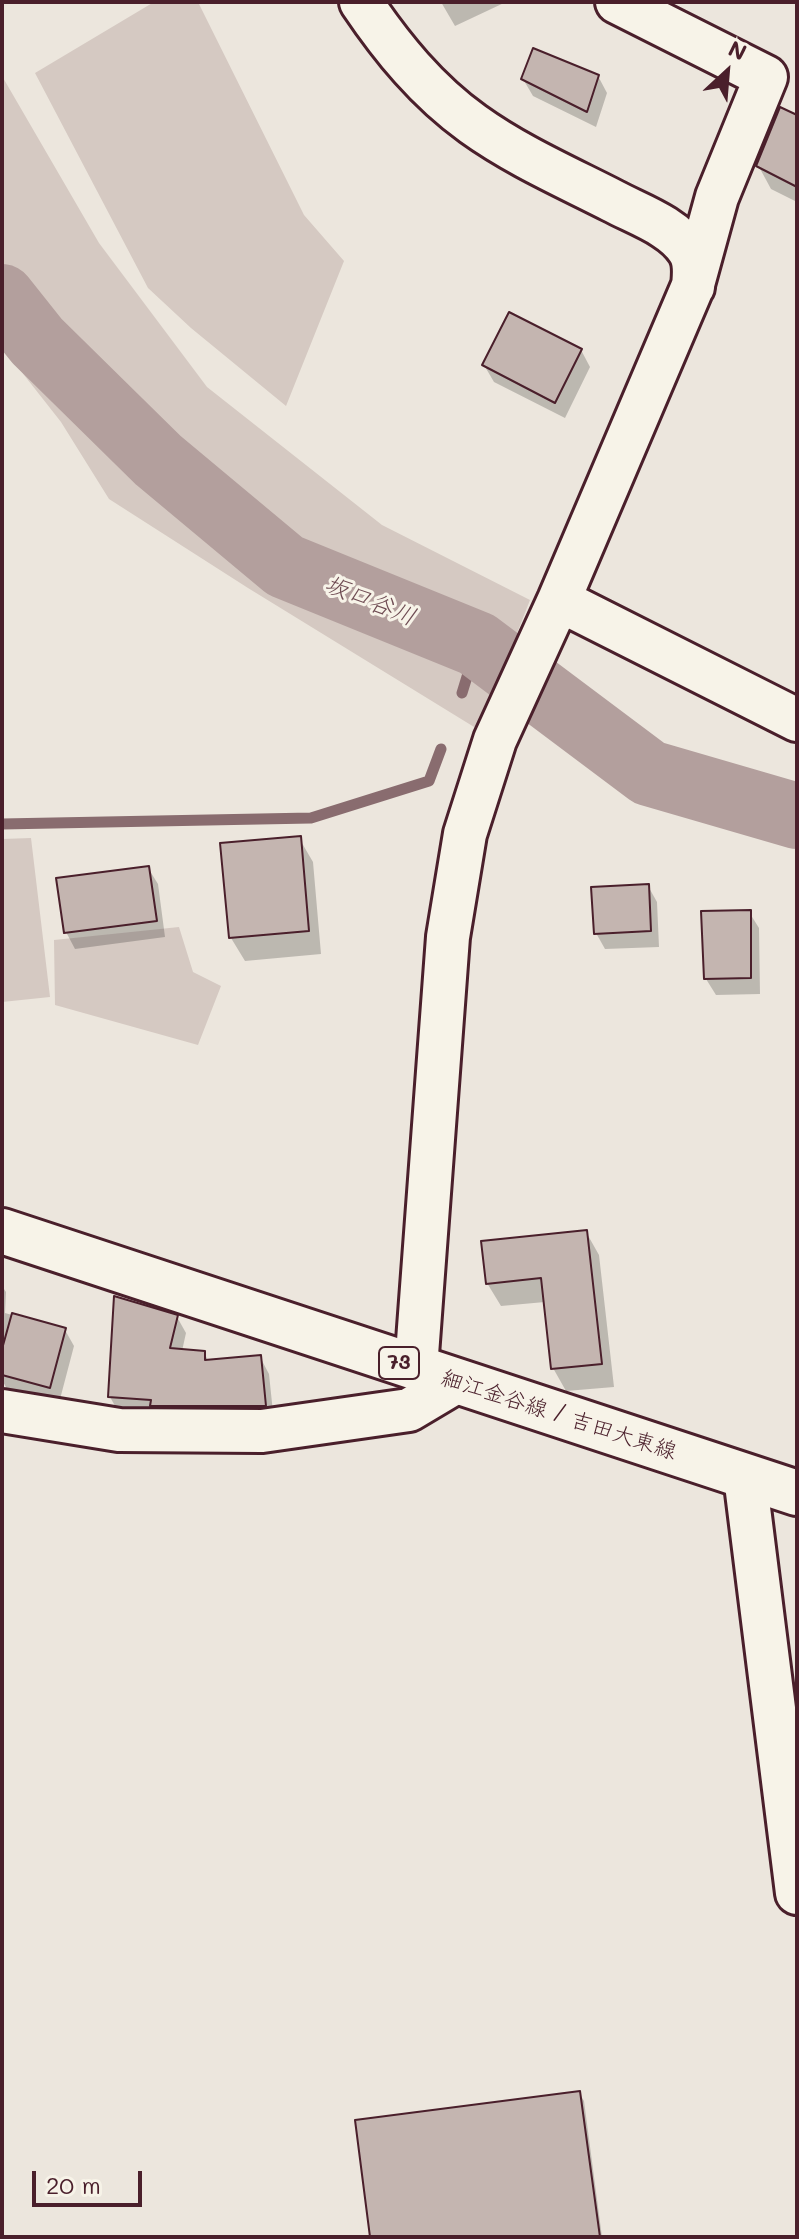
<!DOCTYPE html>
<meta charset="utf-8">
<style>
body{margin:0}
#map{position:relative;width:799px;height:2239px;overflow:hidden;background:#ece6dd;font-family:Mali,sans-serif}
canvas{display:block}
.frame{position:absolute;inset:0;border:4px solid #4a1f2b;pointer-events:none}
.north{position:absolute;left:687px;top:32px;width:80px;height:80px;-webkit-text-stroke:6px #f7f3e8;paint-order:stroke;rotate:26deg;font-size:22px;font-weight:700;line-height:32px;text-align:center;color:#4a1f2b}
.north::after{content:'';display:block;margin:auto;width:28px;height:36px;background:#4a1f2b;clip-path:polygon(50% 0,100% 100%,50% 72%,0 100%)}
.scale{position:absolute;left:32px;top:2171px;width:110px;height:36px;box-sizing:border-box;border:4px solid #4a1f2b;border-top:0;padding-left:10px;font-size:24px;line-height:28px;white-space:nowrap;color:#4a1f2b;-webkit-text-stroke:6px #f7f3e8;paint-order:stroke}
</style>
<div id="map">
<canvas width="799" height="2239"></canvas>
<div class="frame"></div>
<div class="north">N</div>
<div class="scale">20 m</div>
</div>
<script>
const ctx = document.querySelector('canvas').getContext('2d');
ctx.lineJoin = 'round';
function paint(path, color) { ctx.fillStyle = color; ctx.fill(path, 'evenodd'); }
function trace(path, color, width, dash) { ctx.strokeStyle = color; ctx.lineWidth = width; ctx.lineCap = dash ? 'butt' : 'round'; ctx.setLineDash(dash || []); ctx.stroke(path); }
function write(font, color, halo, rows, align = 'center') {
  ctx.font = font + ' Mali,"Klee One",sans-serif'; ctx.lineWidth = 6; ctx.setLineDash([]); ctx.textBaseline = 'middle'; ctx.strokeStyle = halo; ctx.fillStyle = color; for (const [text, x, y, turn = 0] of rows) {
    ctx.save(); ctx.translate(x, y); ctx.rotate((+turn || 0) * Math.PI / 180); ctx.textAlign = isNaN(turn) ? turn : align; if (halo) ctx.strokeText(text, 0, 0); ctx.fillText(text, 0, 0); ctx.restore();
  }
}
paint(new Path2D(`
 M 154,2 L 198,2 L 304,215 L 344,261 L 286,406 L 191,328 L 148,288 L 35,73 Z
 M 2,76 L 99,243 L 207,387 L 382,525 L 530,600 L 479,730 L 248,588 L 109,499 L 61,422 L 2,347 Z
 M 31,838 L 50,997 L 2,1002 L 2,839 Z
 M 179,927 L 193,972 L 221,986 L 198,1045 L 55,1005 L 54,940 Z`), '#d5c9c2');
paint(new Path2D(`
 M 441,2 L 506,2 L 455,26 Z
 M 598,76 L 607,93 L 596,127 L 533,96 L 523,79 Z
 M 797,118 L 797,202 L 771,189 L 758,165 Z
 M 581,350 L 590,367 L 565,418 L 494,382 L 484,365 Z
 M 299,838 L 313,862 L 321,954 L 245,961 L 231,938 L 222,845 Z
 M 148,868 L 158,884 L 165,937 L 75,949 L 66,932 Z
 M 648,886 L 657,902 L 659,947 L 605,949 L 596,933 Z
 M 749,912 L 759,928 L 760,994 L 716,995 L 706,979 Z
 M 586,1232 L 599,1255 L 614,1387 L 566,1391 L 553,1368 L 545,1302 L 501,1306 L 487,1283 Z
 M 2,1286 L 6,1292 L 5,1313 L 65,1330 L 74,1346 L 59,1403 L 7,1389 L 2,1380 Z
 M 177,1317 L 186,1333 L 182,1351 L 204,1353 L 209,1362 L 260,1357 L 269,1374 L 274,1422 L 119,1413 L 110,1397 Z
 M 579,2093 L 584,2101 L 602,2237 L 372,2237 Z`), '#0003');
trace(new Path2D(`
 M 462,693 L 477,644
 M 2,824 L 311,818 L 429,781 L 441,749`), '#896c6f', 11);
trace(new Path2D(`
 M 2,297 L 37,341 L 158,460 L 285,566 L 477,644 L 649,773 L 797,816`), '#b39f9d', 66);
const building = new Path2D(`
 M 533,48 L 599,75 L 587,112 L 521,79 Z
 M 780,107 L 797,115 L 797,187 L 756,166 Z
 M 509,312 L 582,349 L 555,403 L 482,365 Z
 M 301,836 L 309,931 L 229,938 L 220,843 Z
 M 149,866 L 157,921 L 64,933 L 56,878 Z
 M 649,884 L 651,931 L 594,934 L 591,887 Z
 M 751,910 L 751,978 L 704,979 L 701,911 Z
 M 587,1230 L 602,1364 L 551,1369 L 541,1278 L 486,1284 L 481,1241 Z
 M 114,1296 L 178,1315 L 170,1348 L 205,1351 L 205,1360 L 261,1355 L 266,1406 L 150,1406 L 151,1400 L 108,1397 Z
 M 12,1313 L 66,1328 L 50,1388 L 2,1375 L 2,1349 Z
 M 580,2091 L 600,2237 L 370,2237 L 355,2120 Z`);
paint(building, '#c4b5b0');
trace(building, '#4a1f2b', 2);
const minor = new Path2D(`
 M 361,2 C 392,48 427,91 473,124 C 516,155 566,177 613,201 C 637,214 674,226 689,251 C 696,262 694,275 693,287
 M 559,600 L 797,720
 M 416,1368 L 448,937 L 465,834 L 495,740 L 559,600 L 692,288 L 717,197 L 766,77 L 617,2
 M 2,1411 L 119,1430 L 262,1431 L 409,1410 L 456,1382
 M 745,1476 L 797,1893`);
const major = new Path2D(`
 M 2,1231 L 797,1493`);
trace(minor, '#4a1f2b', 48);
trace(major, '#4a1f2b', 50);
trace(minor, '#f7f3e8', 42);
trace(major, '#f7f3e8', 44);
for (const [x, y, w] of [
 [399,1363,40]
]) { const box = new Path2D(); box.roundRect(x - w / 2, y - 16, w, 32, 6); ctx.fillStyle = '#f7f3e8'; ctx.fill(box); trace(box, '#4a1f2b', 2); }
write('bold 20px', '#4a1f2b', null, [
 ["73",399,1363]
]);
write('22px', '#4a1f2b', '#f7f3e8', [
 ["細江金谷線 / 吉田大東線",559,1415,18]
]);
write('italic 24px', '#6f4c53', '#f7f3e8', [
 ["坂口谷川",370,601,22]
]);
</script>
